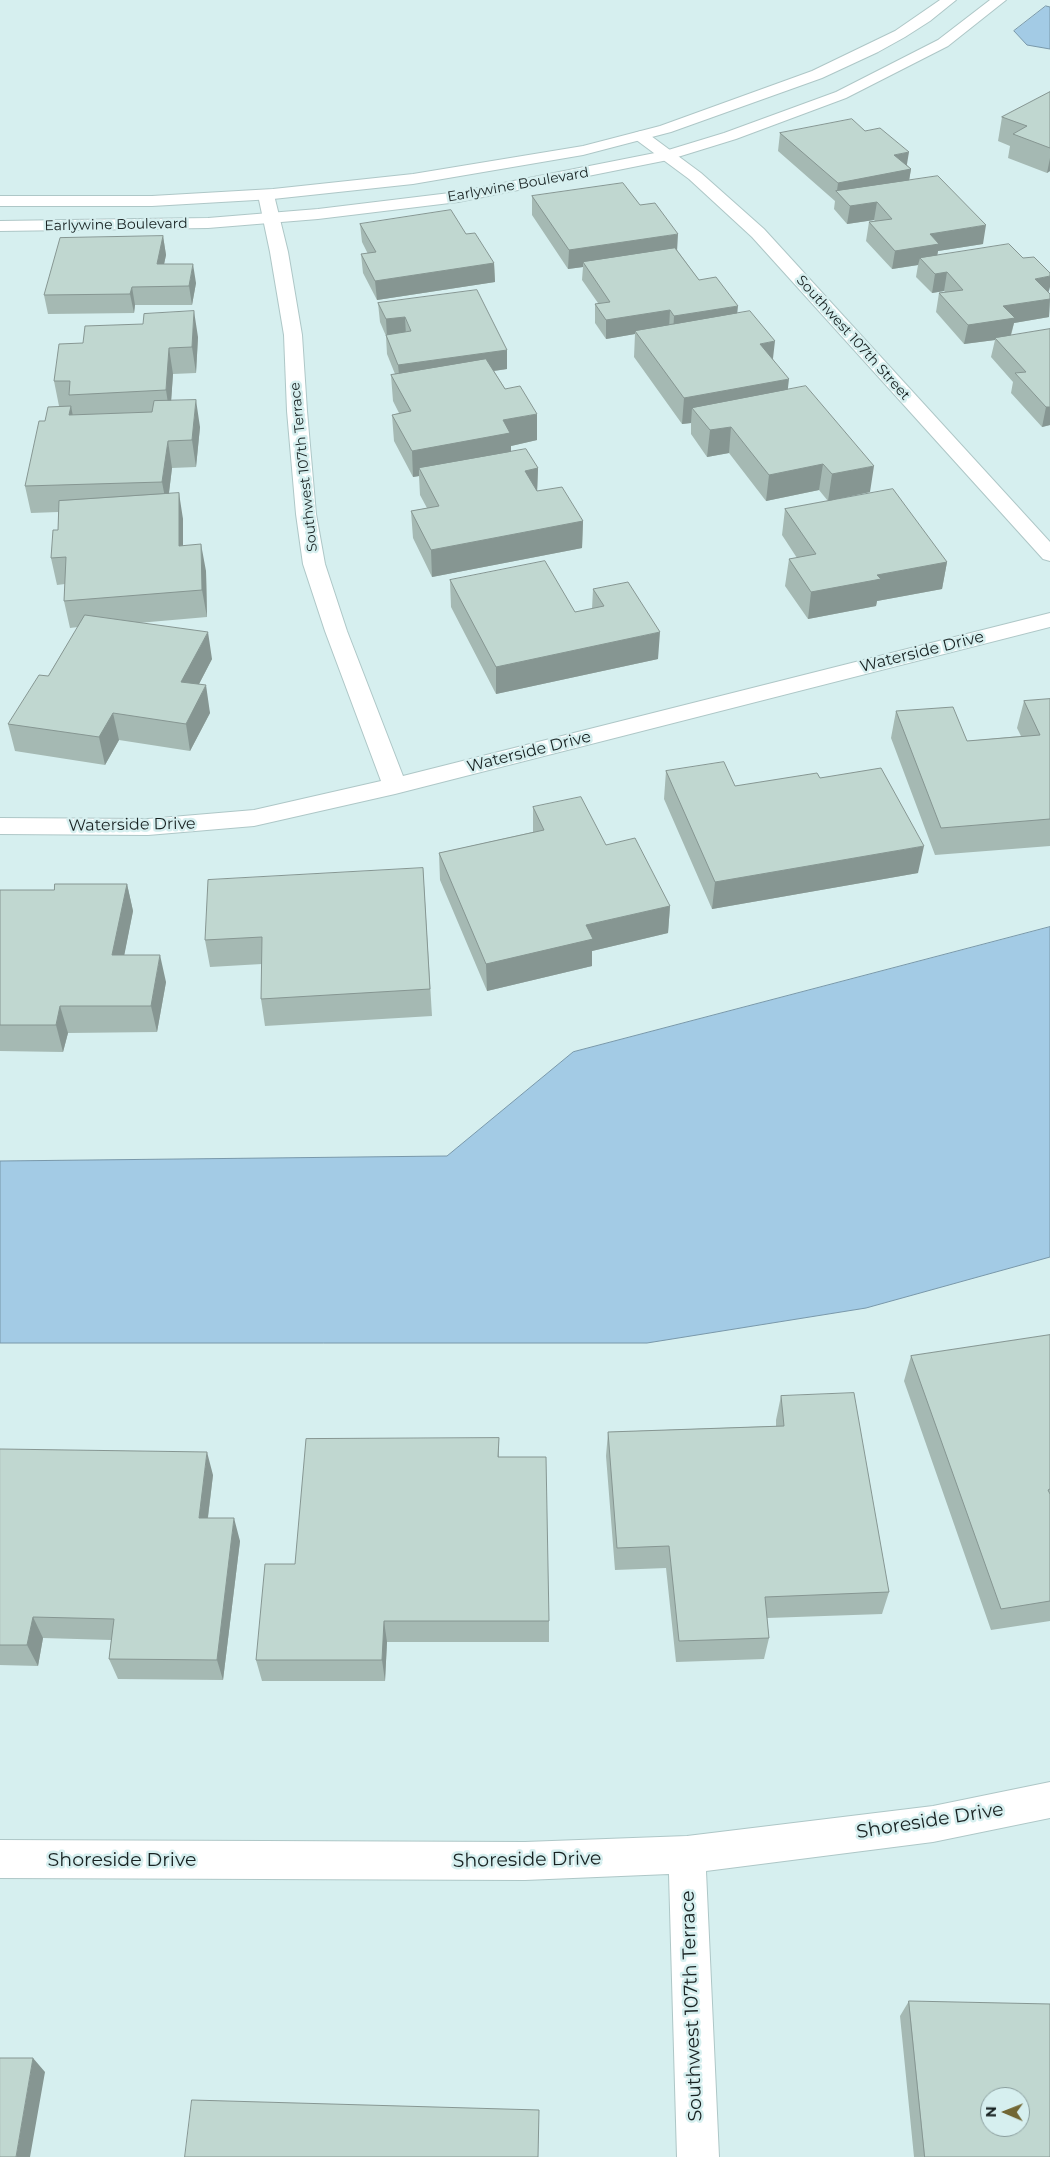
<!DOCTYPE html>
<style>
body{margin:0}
#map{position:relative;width:1050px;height:2157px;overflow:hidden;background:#d6efef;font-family:Montserrat,sans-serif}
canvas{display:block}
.north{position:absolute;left:980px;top:2087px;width:50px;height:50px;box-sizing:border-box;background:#d6efef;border:1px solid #8a9d9d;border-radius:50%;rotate:271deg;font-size:14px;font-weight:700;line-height:20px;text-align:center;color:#182222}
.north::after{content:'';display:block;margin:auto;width:18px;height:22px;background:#726734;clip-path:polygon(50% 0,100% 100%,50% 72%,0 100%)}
</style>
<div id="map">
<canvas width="1050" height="2157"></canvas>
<div class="north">N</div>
</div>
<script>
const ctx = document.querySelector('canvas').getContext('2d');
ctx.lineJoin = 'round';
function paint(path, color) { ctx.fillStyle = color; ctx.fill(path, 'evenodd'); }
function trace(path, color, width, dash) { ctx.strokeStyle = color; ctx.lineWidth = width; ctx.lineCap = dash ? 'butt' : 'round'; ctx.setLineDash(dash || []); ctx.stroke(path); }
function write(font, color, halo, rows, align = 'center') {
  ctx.font = font + ' Montserrat,sans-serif'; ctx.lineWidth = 5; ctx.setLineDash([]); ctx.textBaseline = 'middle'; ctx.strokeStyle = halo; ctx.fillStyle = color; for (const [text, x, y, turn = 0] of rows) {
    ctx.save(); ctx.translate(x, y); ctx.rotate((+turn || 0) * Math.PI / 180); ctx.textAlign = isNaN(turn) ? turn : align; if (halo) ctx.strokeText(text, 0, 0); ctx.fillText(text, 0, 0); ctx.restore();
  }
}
const water = new Path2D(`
 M 1046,6 L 1050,7 L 1050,49 L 1027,45 L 1014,31 Z
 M 1050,927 L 1050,1257 L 866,1308 L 647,1343 L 0,1343 L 0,1161 L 447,1156 L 573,1052 Z`);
paint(water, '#a3cbe5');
trace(water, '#7998aa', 1);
const minor = new Path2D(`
 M 641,131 L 647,133 L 701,173 L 764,229 L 1050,542 L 1050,561 L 1043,559 L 752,237 L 689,179 L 635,139 L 633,136 L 635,133 Z
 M 266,190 L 272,192 L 274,195 L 288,252 L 302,335 L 307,411 L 316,514 L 325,564 L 347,631 L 403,776 L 1050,613 L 1050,627 L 395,794 L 254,826 L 148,835 L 0,834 L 0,818 L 148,819 L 254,810 L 381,781 L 325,631 L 303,564 L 296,514 L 287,411 L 284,335 L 270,252 L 258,195 L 260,192 Z
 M 1050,1782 L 1050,1818 L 933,1842 L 706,1871 L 719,2157 L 677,2157 L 669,1874 L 525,1880 L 0,1878 L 0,1840 L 525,1842 L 687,1836 L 933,1806 Z`);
const tertiary = new Path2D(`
 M 940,0 L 956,0 L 930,21 L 905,37 L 878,52 L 822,78 L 671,132 L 583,155 L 413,184 L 273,199 L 152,206 L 0,206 L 0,196 L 152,196 L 273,189 L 413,174 L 583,146 L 660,126 L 812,71 L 895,31 Z
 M 990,0 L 1006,0 L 948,46 L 846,98 L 736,139 L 668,160 L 458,202 L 318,219 L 208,228 L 0,231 L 0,221 L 208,218 L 318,209 L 458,192 L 665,151 L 724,133 L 836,92 L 938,40 Z`);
trace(minor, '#aec7c7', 2);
trace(tertiary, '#aec7c7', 2);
paint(minor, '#fff');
paint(tertiary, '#fff');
paint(new Path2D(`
 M 1050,92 L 1050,171 L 1047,173 L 1008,158 L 1010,146 L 998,141 L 1002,117 Z
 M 780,133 L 907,165 L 911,169 L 909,180 L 983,244 L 938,251 L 937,255 L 1049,293 L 1050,294 L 1049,317 L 1014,323 L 1011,336 L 1050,329 L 1050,425 L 1042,427 L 1011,393 L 1013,382 L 991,357 L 995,340 L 964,344 L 936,312 L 939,293 L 945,292 L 944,291 L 932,293 L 916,277 L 918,265 L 892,269 L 866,241 L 869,222 L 875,221 L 874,220 L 847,224 L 834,209 L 835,201 L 778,151 Z
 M 532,196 L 640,205 L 677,250 L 699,280 L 737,314 L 773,359 L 788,390 L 870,492 L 832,500 L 947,562 L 942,589 L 877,601 L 876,606 L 808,619 L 785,586 L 789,559 L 797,558 L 782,535 L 785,509 L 828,501 L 819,490 L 766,501 L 729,453 L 707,457 L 691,434 L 691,423 L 682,424 L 634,357 L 635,334 L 606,339 L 595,323 L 595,304 L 598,303 L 582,280 L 583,267 L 568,269 L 532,215 Z
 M 360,224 L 466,234 L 494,263 L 495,282 L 377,300 L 363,273 L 361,254 L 368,254 L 362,242 Z
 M 163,236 L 166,255 L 164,264 L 196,283 L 192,305 L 135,305 L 134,313 L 48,314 L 44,295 Z
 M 378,303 L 507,350 L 507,369 L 494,371 L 537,440 L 511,446 L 511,452 L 538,468 L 537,491 L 583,521 L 582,548 L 432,577 L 413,538 L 411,511 L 427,508 L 420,495 L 419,476 L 413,477 L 394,441 L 392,415 L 399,413 L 393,401 L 391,375 L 395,374 L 387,354 L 386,336 L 380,322 Z
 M 198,337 L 196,373 L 173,374 L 171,401 L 200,427 L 196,467 L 172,468 L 169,493 L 183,519 L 183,546 L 206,571 L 207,617 L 138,623 L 212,659 L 199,684 L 210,713 L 190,751 L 119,740 L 105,765 L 15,751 L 8,724 L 48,676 L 78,627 L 70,628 L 64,601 L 65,584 L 57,585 L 51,558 L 58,530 L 58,512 L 31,513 L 25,486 L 45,421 L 59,406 L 54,381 L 83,343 Z
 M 450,580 L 575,612 L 592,609 L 593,589 L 658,659 L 496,694 L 451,607 Z
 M 1050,699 L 1050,846 L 935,855 L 891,738 L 896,711 L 967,741 L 1021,736 L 1017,728 L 1024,701 Z
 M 666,771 L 735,786 L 820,778 L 918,873 L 712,909 L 664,799 Z
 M 533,807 L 606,845 L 670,906 L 668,933 L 592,951 L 592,966 L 487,991 L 440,880 L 439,853 L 533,832 Z
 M 423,868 L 432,1016 L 265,1026 L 261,999 L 262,964 L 210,967 L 205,940 Z
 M 127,884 L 133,911 L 124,955 L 166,982 L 157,1032 L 68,1033 L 63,1052 L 0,1051 L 0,890 L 54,890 Z
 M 1050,1335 L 1050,1621 L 991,1630 L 904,1381 L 911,1356 Z
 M 781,1396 L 889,1592 L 882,1614 L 767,1618 L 769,1638 L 764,1659 L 676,1662 L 666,1568 L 615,1570 L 606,1456 L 608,1432 L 776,1426 L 776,1420 Z
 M 499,1438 L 499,1457 L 549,1621 L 549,1642 L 387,1642 L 385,1681 L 262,1681 L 256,1660 L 295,1564 Z
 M 0,1449 L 213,1475 L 208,1518 L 240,1541 L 223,1680 L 118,1679 L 109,1659 L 111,1640 L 43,1638 L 38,1666 L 0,1665 Z
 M 909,2001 L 1050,2157 L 914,2157 L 900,2016 Z`), '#a5b9b3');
paint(new Path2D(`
 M 909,152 L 906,170 L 911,169 L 908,187 L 837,191 L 838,183 L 894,155 Z
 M 1050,158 L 1050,171 L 1047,173 Z
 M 877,202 L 874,220 L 847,224 L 850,206 Z
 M 986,225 L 983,244 L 938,251 L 936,263 L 920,258 L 918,265 L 892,269 L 895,251 L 930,234 Z
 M 678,234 L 677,252 L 583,262 L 583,267 L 568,269 L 569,250 Z
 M 163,236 L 166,255 L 160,283 L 157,264 Z
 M 494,263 L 495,282 L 377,300 L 375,281 Z
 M 193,264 L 196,283 L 192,305 L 189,286 Z
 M 947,272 L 944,291 L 932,293 L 935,274 Z
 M 1050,276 L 1050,287 L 1048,294 L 1035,279 Z
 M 132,287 L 135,305 L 134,313 L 130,294 Z
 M 1050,299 L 1049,317 L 1014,323 L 1010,337 L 995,338 L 995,340 L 964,344 L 968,325 L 1003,306 Z
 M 738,306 L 736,325 L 673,335 L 674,316 Z
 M 670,310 L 669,329 L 635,331 L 635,334 L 606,339 L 606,320 Z
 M 194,311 L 198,337 L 196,373 L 192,347 Z
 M 405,317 L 406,336 L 387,338 L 386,319 Z
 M 775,341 L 772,367 L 760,344 Z
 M 169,348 L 173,374 L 170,417 L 166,390 Z
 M 507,350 L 507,369 L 400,384 L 398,365 Z
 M 789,379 L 786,405 L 692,408 L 691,423 L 682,424 L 684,398 Z
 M 196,400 L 200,427 L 196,467 L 192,440 Z
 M 71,406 L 76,432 L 69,415 Z
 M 1046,407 L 1050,407 L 1050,425 L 1042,427 Z
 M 537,414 L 537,440 L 511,446 L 511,459 L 419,468 L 419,476 L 413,477 L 412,451 L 503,420 Z
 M 731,427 L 729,453 L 707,457 L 710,430 Z
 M 168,441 L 172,468 L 167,508 L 162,482 Z
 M 823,464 L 819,490 L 766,501 L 769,475 Z
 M 874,466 L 870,492 L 828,501 L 832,474 Z
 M 538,468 L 537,495 L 525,471 Z
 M 179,493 L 183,519 L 183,573 L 179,546 Z
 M 583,521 L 582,548 L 432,577 L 431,550 Z
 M 201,544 L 206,571 L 207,617 L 202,590 Z
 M 947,562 L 942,589 L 877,601 L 876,606 L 808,619 L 811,592 L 877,575 Z
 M 208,632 L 212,659 L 186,709 L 181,682 Z
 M 660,632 L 658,659 L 496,694 L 496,667 Z
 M 206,685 L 210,713 L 190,751 L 186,724 Z
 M 113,713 L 119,740 L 105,765 L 99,737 Z
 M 924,846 L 918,873 L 712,909 L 715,882 Z
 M 127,884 L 133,911 L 119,982 L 112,955 Z
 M 670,906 L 668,933 L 592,951 L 592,966 L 487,991 L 486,964 L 586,925 Z
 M 160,955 L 166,982 L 157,1032 L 151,1006 Z
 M 60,1006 L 68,1033 L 63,1052 L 56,1025 Z
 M 207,1452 L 213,1475 L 205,1540 L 199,1518 Z
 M 234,1518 L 240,1541 L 223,1680 L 217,1660 Z
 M 33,1617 L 43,1638 L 38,1666 L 27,1645 Z
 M 384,1621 L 387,1642 L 385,1681 L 382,1660 Z
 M 33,2058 L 45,2072 L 30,2157 L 16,2157 Z`), '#869692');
const building = new Path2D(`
 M 1050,92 L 1050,148 L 1013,134 L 1027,126 L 1002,117 Z
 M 852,119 L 865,131 L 880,128 L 909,152 L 894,155 L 911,169 L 838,183 L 780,133 Z
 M 938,176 L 986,225 L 930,234 L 939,244 L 895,251 L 869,222 L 892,219 L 877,202 L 850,206 L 836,191 Z
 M 623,183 L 640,205 L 655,203 L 678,234 L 569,250 L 532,196 Z
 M 451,210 L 466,234 L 475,233 L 494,263 L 375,281 L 361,254 L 376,252 L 360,224 Z
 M 163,236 L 157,264 L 193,264 L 189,286 L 132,287 L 130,294 L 44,295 L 60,238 Z
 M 1009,244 L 1023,258 L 1034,257 L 1050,273 L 1050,276 L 1035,279 L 1050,294 L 1050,299 L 1003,306 L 1015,318 L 968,325 L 939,293 L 963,290 L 947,272 L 935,274 L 920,258 Z
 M 675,248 L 699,280 L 716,277 L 738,306 L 674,316 L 670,310 L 606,320 L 595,304 L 610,302 L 583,262 Z
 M 477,290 L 507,350 L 398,365 L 386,335 L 411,331 L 405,317 L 386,319 L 378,303 Z
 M 194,311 L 192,347 L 169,348 L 166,390 L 69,395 L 70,381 L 54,381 L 59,344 L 83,343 L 85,326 L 143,324 L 144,314 Z
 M 750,311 L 775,341 L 760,344 L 789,379 L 684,398 L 635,331 Z
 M 1050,329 L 1050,407 L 1046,407 L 1015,373 L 1026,372 L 995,338 Z
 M 486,359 L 505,389 L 520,386 L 537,414 L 503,420 L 510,433 L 412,451 L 392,415 L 411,411 L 391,375 Z
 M 806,386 L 874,466 L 832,474 L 823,464 L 769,475 L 731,427 L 710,430 L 692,408 Z
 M 196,400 L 192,440 L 168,441 L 162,482 L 25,486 L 39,421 L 45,421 L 48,407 L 71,406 L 69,415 L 152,412 L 154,401 Z
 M 526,449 L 538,468 L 525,471 L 537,491 L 562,487 L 583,521 L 431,550 L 411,511 L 439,506 L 419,468 Z
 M 893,489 L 947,562 L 877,575 L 881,579 L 811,592 L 789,559 L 816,554 L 785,509 Z
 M 179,493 L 179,546 L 201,544 L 202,590 L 64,601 L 66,557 L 51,558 L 53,530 L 58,530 L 59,501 Z
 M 545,561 L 575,612 L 604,606 L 593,589 L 628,582 L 660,632 L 496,667 L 450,580 Z
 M 85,615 L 208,632 L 181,682 L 206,685 L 186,724 L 113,713 L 99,737 L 8,724 L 39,675 L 48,676 Z
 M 1050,699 L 1050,819 L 941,828 L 896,711 L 953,707 L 967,741 L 1040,735 L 1024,701 Z
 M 724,762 L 735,786 L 817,773 L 820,778 L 881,768 L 924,846 L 715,882 L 666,771 Z
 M 581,797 L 606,845 L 635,838 L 670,906 L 586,925 L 593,939 L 486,964 L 439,853 L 544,830 L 533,807 Z
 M 423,868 L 430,989 L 261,999 L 262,937 L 205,940 L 208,880 Z
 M 55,884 L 127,884 L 112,955 L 160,955 L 151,1006 L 60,1006 L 56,1025 L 0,1025 L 0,890 L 54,890 Z
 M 1050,1335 L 1050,1489 L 1048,1490 L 1050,1494 L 1050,1601 L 1001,1609 L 911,1356 Z
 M 854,1393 L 889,1592 L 765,1597 L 769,1638 L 679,1641 L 669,1546 L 617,1548 L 608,1432 L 784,1426 L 781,1396 Z
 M 499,1438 L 498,1457 L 546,1457 L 549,1621 L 384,1621 L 382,1660 L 256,1660 L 265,1564 L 295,1564 L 306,1439 Z
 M 0,1449 L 207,1452 L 199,1518 L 234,1518 L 217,1660 L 109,1659 L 114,1619 L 33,1617 L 27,1645 L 0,1645 Z
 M 909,2001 L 1050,2004 L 1050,2157 L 925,2157 ZM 990,2097 L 1020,2097 L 1020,2127 L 990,2127 Z
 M 0,2058 L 33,2058 L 16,2157 L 0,2157 Z
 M 192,2100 L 539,2110 L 538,2157 L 185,2157 Z`);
paint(building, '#c0d7d0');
trace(building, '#869692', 1);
write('14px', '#182222', '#d6efef', [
 ["Earlywine Boulevard",518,185,-10],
 ["Earlywine Boulevard",116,225,-1],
 ["Southwest 107th Street",853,338,48],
 ["Southwest 107th Terrace",304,467,-96]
]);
write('16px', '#182222', '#d6efef', [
 ["Waterside Drive",922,652,-14],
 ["Waterside Drive",529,752,-14],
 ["Waterside Drive",132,825,-1]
]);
write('19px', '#182222', '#d6efef', [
 ["Shoreside Drive",930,1821,-9],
 ["Shoreside Drive",122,1860],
 ["Shoreside Drive",527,1860,-1],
 ["Southwest 107th Terrace",692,2006,-92]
]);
</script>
